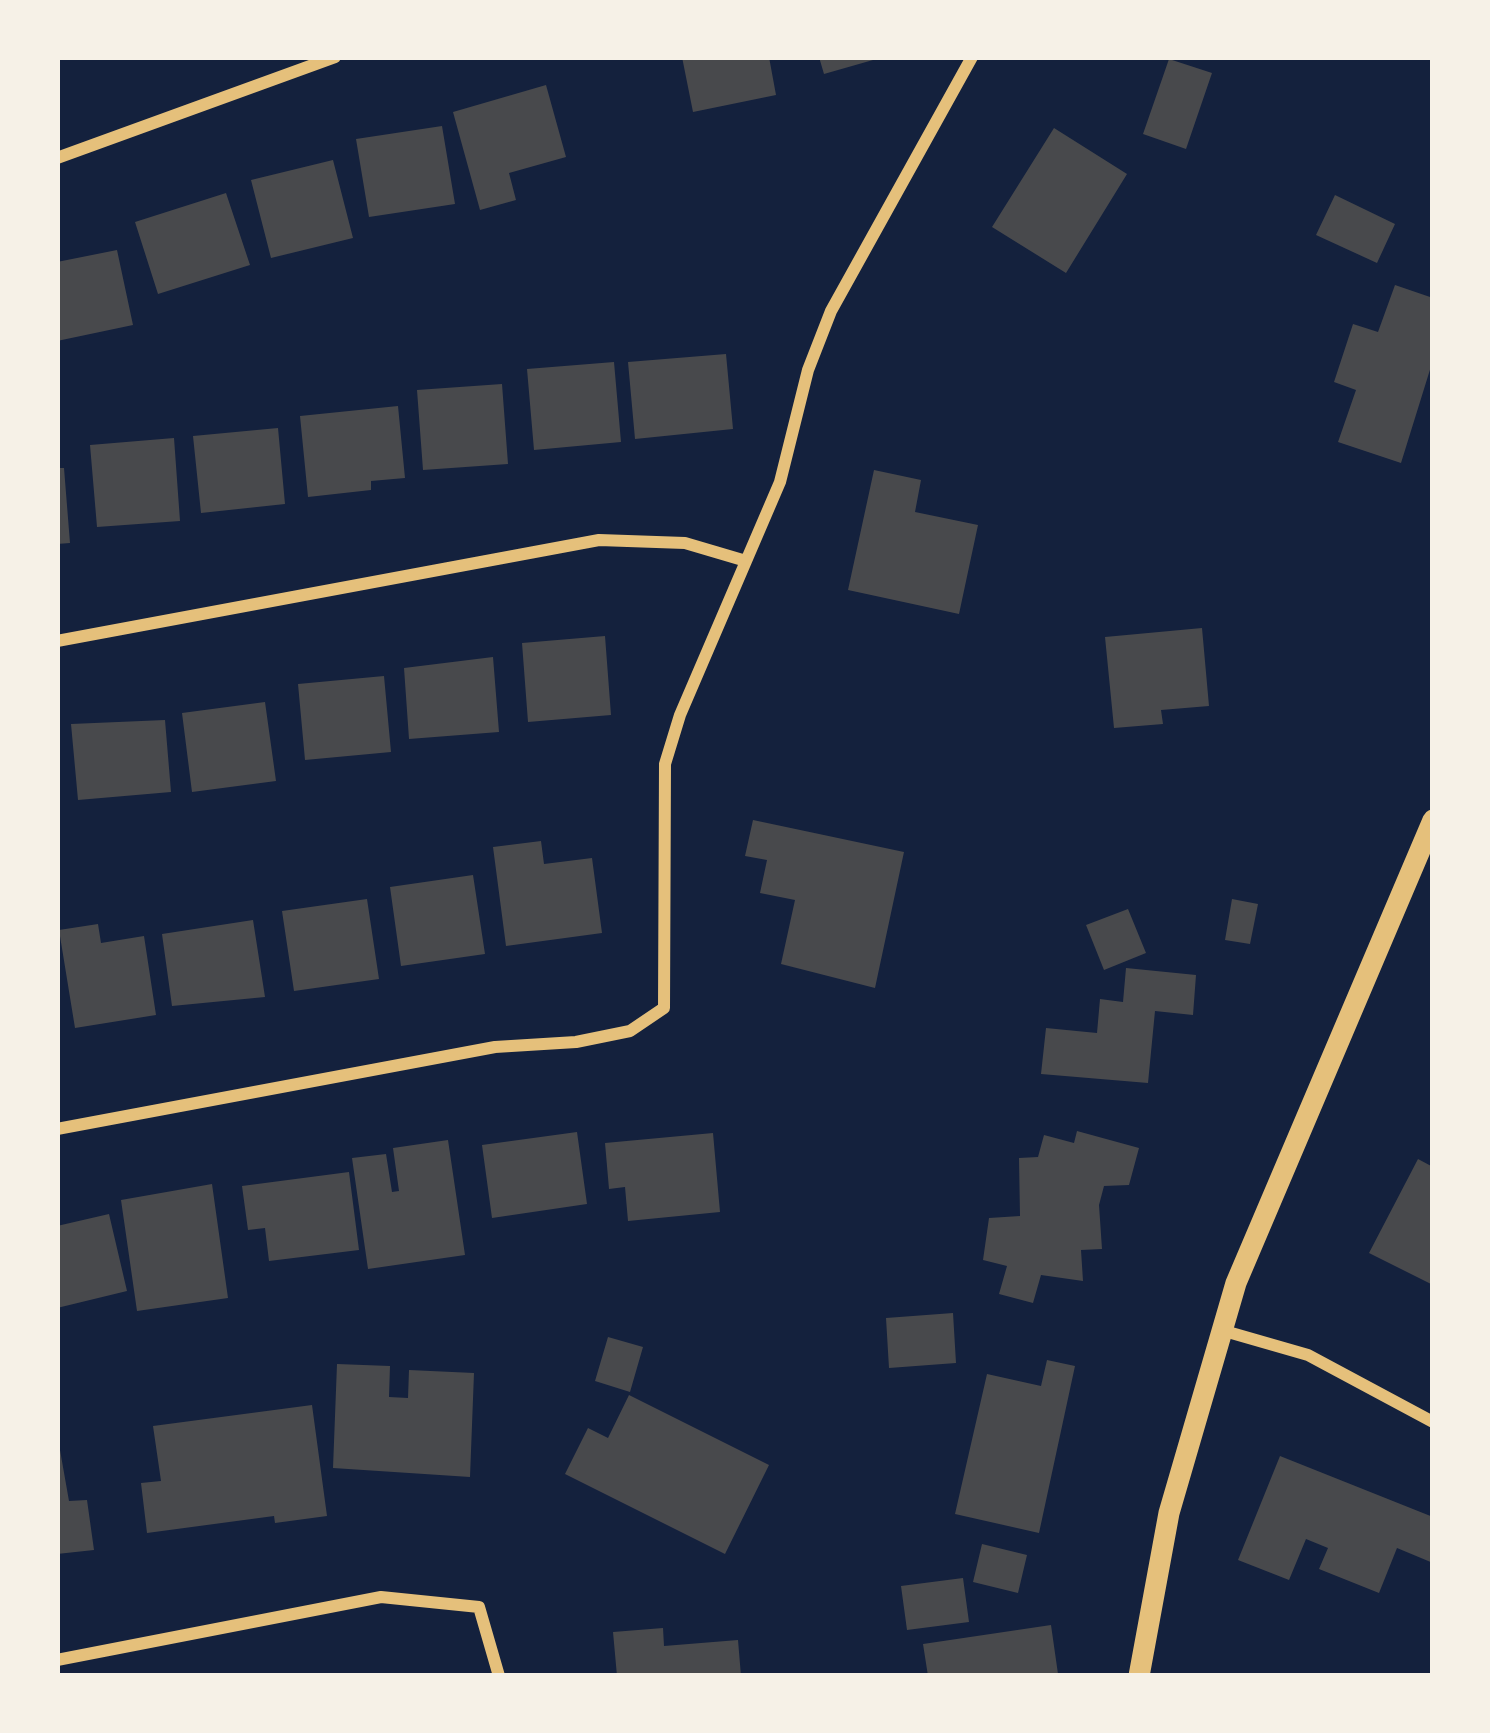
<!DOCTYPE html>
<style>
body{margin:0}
#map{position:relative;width:1490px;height:1733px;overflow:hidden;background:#14213d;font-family:Overpass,sans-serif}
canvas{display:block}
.frame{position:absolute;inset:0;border:60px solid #f6f1e7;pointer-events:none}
</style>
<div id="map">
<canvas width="1490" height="1733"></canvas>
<div class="frame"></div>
</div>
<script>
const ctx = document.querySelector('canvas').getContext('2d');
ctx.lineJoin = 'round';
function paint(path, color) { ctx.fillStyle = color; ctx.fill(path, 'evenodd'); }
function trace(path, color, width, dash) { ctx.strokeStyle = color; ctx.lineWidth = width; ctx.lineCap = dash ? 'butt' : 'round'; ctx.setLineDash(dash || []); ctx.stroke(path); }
paint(new Path2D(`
 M 682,57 L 769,57 L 776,95 L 693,112 Z
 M 819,57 L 880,57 L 880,58 L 824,74 Z
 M 1169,59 L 1212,73 L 1186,149 L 1143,134 Z
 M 546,85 L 566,157 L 509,173 L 516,200 L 480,210 L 453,112 Z
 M 442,126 L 455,204 L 369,217 L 356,139 Z
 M 1054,128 L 1127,174 L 1066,273 L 992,227 Z
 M 333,160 L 353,238 L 271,258 L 251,180 Z
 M 226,193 L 250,265 L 158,294 L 135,222 Z
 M 1335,195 L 1395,224 L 1377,263 L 1316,235 Z
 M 117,250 L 133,325 L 57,341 L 57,262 Z
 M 1395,285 L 1433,298 L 1433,360 L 1401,463 L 1338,442 L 1356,390 L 1334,382 L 1353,324 L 1378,332 Z
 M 726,354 L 733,429 L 635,439 L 628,362 Z
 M 614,362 L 621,442 L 534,450 L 527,369 Z
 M 502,384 L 508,464 L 423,470 L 417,390 Z
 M 398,406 L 405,478 L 371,481 L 371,490 L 308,497 L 300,416 Z
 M 278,428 L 285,504 L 201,513 L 193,436 Z
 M 174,438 L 180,521 L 97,527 L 90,445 Z
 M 57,468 L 64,468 L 70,543 L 57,544 Z
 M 874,470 L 921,480 L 915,512 L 978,525 L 959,614 L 848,590 Z
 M 1202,628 L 1209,706 L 1161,710 L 1163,724 L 1114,728 L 1105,637 Z
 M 605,636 L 611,715 L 528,722 L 522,643 Z
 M 493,657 L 499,732 L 409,739 L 404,668 Z
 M 384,676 L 391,752 L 305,760 L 298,684 Z
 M 265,702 L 276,781 L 192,792 L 182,713 Z
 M 165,720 L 171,792 L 78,800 L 71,724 Z
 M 753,820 L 904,852 L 875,988 L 781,964 L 795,900 L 760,893 L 767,860 L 745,856 Z
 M 541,841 L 544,864 L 592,858 L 602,933 L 506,946 L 493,847 Z
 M 473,875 L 485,954 L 401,966 L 390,887 Z
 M 367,899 L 379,979 L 294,991 L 282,911 Z
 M 1232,899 L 1258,904 L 1250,944 L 1225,940 Z
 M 1128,909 L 1146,953 L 1104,970 L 1086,925 Z
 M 253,920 L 265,997 L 172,1006 L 162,934 Z
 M 98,924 L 101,943 L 144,936 L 156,1015 L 75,1028 L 59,930 Z
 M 1126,968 L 1196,975 L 1193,1015 L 1155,1011 L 1148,1083 L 1041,1074 L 1046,1028 L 1097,1033 L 1100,999 L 1123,1002 Z
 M 1077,1131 L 1139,1148 L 1129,1185 L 1104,1186 L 1099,1205 L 1102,1249 L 1081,1250 L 1083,1281 L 1041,1275 L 1033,1303 L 999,1294 L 1007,1266 L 983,1260 L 989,1218 L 1020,1216 L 1019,1158 L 1038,1157 L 1044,1135 L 1074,1143 Z
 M 577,1132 L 587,1204 L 492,1218 L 482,1145 Z
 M 713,1133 L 720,1212 L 628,1221 L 625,1187 L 609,1189 L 605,1143 Z
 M 448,1140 L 465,1255 L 368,1269 L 352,1158 L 386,1154 L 392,1192 L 399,1191 L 393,1148 Z
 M 1418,1159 L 1433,1167 L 1433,1285 L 1369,1253 Z
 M 349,1172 L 359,1250 L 269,1261 L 265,1228 L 248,1230 L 242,1186 Z
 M 212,1184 L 228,1298 L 137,1311 L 121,1200 Z
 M 109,1214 L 127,1291 L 57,1308 L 57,1226 Z
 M 953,1313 L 956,1363 L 889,1368 L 886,1318 Z
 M 608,1337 L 643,1347 L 630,1392 L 595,1381 Z
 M 1047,1360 L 1075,1366 L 1039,1533 L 955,1514 L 987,1374 L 1041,1386 Z
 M 337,1364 L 390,1366 L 389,1397 L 408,1398 L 409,1370 L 474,1373 L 470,1477 L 333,1468 Z
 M 629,1395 L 769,1465 L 725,1554 L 565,1474 L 588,1428 L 608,1438 Z
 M 312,1405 L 327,1516 L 275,1523 L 274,1516 L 147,1533 L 141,1483 L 161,1481 L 153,1426 Z
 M 57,1433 L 69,1501 L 87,1500 L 94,1550 L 57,1554 Z
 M 1280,1456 L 1433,1517 L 1433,1563 L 1397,1548 L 1379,1593 L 1319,1569 L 1328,1548 L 1306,1539 L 1289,1580 L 1238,1560 Z
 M 982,1544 L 1027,1555 L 1018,1593 L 973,1582 Z
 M 963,1578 L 969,1622 L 907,1630 L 901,1586 Z
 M 1051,1625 L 1058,1674 L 928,1676 L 923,1644 Z
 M 663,1628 L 664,1646 L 738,1640 L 741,1676 L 617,1676 L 613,1632 Z`), '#48494c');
trace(new Path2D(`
 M 57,158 L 335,57
 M 57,641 L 599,540 L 685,543 L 746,561
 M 57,1129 L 495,1047 L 576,1042 L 630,1031 L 664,1008 L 665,764 L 680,715 L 780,482 L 808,370 L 831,311 L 972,57
 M 1221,1330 L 1308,1355 L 1433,1422
 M 57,1660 L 381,1597 L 479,1607 L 499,1676`), '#e5c07b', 12);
trace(new Path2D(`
 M 1139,1676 L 1169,1513 L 1236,1283 L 1433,820`), '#e5c07b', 21);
</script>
